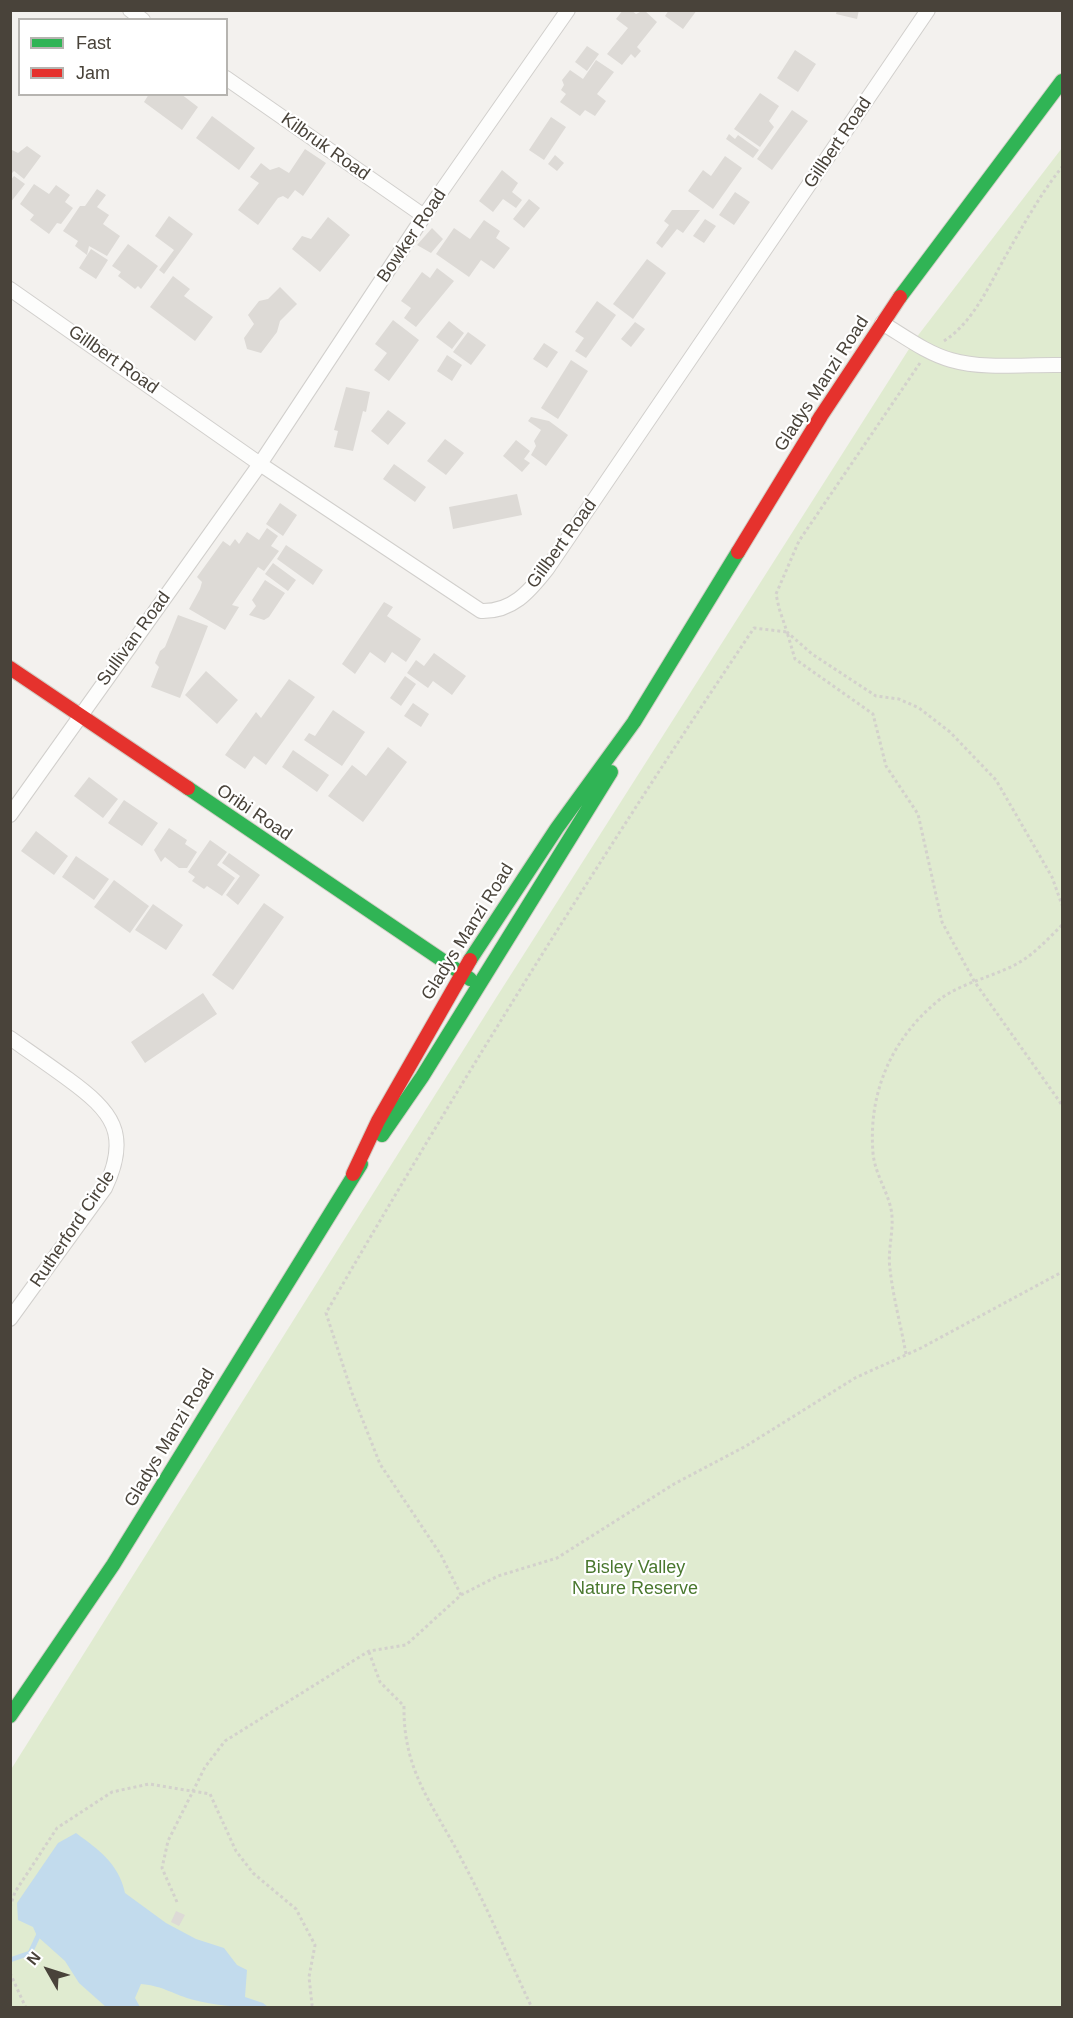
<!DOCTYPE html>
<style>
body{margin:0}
#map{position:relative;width:1073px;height:2018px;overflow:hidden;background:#f3f1ee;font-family:Helvetica,sans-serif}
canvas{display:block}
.frame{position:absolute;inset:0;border:12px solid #49433a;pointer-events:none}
.legend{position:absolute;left:18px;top:18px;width:210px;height:78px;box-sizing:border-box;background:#fff;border:2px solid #b6b4b0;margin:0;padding:8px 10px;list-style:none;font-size:18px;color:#49433a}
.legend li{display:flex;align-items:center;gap:12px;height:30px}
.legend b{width:30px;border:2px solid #b6b4b0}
.north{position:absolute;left:18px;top:1940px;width:60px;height:60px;-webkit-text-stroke:4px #fff;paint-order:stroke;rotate:309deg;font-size:16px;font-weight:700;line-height:24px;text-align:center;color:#49433a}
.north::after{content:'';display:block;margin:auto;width:21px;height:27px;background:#49433a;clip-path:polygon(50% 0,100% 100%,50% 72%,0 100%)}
</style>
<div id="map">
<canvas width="1073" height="2018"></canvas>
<div class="frame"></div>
<ul class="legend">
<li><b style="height:8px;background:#30b455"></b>Fast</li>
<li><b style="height:8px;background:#e5322d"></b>Jam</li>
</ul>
<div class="north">N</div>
</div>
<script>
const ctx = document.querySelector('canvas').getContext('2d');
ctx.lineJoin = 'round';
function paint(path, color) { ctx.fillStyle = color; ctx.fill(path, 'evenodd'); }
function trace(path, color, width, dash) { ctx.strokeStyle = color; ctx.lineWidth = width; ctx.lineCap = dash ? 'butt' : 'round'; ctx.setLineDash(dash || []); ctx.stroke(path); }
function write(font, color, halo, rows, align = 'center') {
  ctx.font = font + ' Helvetica,sans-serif'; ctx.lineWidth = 4.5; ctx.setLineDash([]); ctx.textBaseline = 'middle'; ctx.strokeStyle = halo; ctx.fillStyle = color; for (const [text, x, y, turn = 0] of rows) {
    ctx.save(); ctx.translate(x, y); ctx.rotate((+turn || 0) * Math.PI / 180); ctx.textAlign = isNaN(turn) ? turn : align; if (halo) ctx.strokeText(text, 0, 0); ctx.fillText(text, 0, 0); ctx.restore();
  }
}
paint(new Path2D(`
 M 1062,148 L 1062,2007 L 11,2007 L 10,1771 L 496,998 L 916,338 Z`), '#e0ebd0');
paint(new Path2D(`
 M 76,1833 C 99,1850 119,1864 125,1893 L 166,1923 L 196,1939 L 224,1948 L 237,1965 L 247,1970 L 245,1997 L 263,2003 L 268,2007 C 244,2008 217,2006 194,2000 C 174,1995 164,1986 141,1984 L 135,1998 L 140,2007 L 106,2007 L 79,1983 L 65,1961 L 37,1936 L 33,1927 L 18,1920 L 17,1903 L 58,1843 Z`), '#c2dbed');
trace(new Path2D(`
 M 10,1960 L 30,1953 L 40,1932`), '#c2dbed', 5);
paint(new Path2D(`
 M 623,10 L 631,10 L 636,14 L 644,10 L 657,22 L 637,47 L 641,51 L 635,58 L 631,54 L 622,65 L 607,54 L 628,28 L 616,19 Z
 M 669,10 L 697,10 L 683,29 L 665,16 Z
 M 837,10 L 859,10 L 857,19 L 836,14 Z
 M 587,46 L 599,54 L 587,71 L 575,62 Z
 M 795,50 L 816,64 L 798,92 L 777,78 Z
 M 596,60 L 614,72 L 597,94 L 606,101 L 595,116 L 585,110 L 580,116 L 560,102 L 566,94 L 561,90 L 564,85 L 562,80 L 570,70 L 583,79 Z
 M 760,93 L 779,106 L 769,121 L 774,127 L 760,147 L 734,129 Z
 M 149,94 L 181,94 L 198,107 L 182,130 L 144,102 Z
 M 792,110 L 808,121 L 772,170 L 757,159 Z
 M 212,116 L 255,148 L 239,170 L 196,138 Z
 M 551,117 L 566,127 L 544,160 L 529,150 Z
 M 729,134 L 735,139 L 738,135 L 759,150 L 753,158 L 726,139 Z
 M 27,146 L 41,156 L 24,179 L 14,171 L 10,175 L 10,149 L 18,153 Z
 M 305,149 L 326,163 L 303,196 L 295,190 L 288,199 L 283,196 L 278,198 L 258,225 L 238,210 L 259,183 L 250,177 L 261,163 L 270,170 L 279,167 L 289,173 Z
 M 555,155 L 564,163 L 557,171 L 548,164 Z
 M 725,156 L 742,168 L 713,209 L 688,191 L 703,170 L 711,176 Z
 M 502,170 L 518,183 L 512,192 L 522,200 L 516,208 L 503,199 L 493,212 L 479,201 Z
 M 14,176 L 25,184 L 10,203 L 10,181 Z
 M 34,184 L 49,194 L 56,185 L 70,195 L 65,202 L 73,208 L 61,224 L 57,223 L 49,234 L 30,220 L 34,215 L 20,204 Z
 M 97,189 L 106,195 L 97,207 L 109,215 L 103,224 L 120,236 L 107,256 L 89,246 L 87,255 L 75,246 L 78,241 L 63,231 L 80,206 L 85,206 Z
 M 735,192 L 750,202 L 734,225 L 719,215 Z
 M 529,199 L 540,208 L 524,228 L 513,219 Z
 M 672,210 L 700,210 L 683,233 L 677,229 L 662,248 L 656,243 L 669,225 L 664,221 Z
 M 169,216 L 193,234 L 164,274 L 159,270 L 174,250 L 155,236 Z
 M 328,217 L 350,235 L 320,272 L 292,249 L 302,236 L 311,239 Z
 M 705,219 L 716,226 L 704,243 L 693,236 Z
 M 484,220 L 500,231 L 496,238 L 510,248 L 494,269 L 481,260 L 469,277 L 436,254 L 454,228 L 470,239 Z
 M 432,228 L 443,239 L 431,253 L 417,245 Z
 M 128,244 L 158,266 L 141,289 L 138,286 L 135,289 L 118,276 L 121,272 L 112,266 Z
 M 91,249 L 108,260 L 96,279 L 79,268 Z
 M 647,259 L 666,273 L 633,319 L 613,304 Z
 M 437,268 L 454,281 L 416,327 L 404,318 L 411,308 L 401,301 L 422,272 L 430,278 Z
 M 173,276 L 190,289 L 184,296 L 213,317 L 195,341 L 150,307 Z
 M 280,287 L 297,304 L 280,321 L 277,332 L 261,353 L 247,349 L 244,338 L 254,324 L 248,315 L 259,301 L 268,299 Z
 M 597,301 L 616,315 L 586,358 L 575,351 L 584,338 L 575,332 Z
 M 393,320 L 419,340 L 389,381 L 374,370 L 387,353 L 375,344 Z
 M 449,321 L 464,333 L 452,349 L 436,337 Z
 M 635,322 L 645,329 L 631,347 L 621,339 Z
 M 468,332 L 486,345 L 471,365 L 453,352 Z
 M 544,343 L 558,352 L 547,368 L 533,359 Z
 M 447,355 L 462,365 L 452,381 L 437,371 Z
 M 571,360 L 588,371 L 558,419 L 541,408 Z
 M 346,387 L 370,392 L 366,412 L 363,411 L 353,451 L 334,447 L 338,431 L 334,430 Z
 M 388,410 L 406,423 L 388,445 L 371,431 Z
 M 531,417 L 549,421 L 568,435 L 546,466 L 531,455 L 536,446 L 534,441 L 541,430 L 528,421 Z
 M 445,439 L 464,453 L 446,475 L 427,461 Z
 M 516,440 L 530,451 L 524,459 L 530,463 L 522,472 L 503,456 Z
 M 394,464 L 426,487 L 415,502 L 383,479 Z
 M 517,494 L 522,515 L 453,529 L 449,507 Z
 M 280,503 L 297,515 L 283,536 L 266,524 Z
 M 267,528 L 278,536 L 271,546 L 279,551 L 264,571 L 258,567 L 232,605 L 239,607 L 225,630 L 189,609 L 200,589 L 202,582 L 197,577 L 223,541 L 230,546 L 235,539 L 239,544 L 247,532 L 259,540 Z
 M 286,545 L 323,570 L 313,585 L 277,559 Z
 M 273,563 L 296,580 L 288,591 L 265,574 Z
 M 265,580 L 285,593 L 269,617 L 264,620 L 249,615 L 256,606 L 252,600 Z
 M 384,602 L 393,607 L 387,616 L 421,639 L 406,662 L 392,652 L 385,663 L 370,652 L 355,674 L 342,664 Z
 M 178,615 L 208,626 L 180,698 L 151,687 L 159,667 L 155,663 L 160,651 L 165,647 Z
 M 434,653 L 466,676 L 452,695 L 433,681 L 428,688 L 407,673 L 416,660 L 424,666 Z
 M 206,671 L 238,700 L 217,724 L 185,695 Z
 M 405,676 L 416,684 L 401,706 L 390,698 Z
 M 289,679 L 315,697 L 266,765 L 254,756 L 245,769 L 225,755 L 256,712 L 261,718 Z
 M 413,703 L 429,714 L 421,727 L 404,716 Z
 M 333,710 L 365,732 L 342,766 L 304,740 L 309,733 L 315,736 Z
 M 388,747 L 407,762 L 363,822 L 328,796 L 352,765 L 366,776 Z
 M 293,750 L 329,775 L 317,792 L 282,767 Z
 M 89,777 L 118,799 L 103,818 L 74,796 Z
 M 124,800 L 158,823 L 142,846 L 108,823 Z
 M 169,828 L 187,840 L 185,844 L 197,852 L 187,868 L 179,868 L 165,857 L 161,862 L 154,850 Z
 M 36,831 L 68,856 L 54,875 L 21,851 Z
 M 210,840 L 227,852 L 217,865 L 235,878 L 222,896 L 207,886 L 204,889 L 192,881 L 195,877 L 188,872 Z
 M 229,853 L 260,875 L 238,905 L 226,895 L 240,876 L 222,863 Z
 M 76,856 L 109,879 L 94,900 L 62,877 Z
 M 114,880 L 149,906 L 130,933 L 94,907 Z
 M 264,903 L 284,917 L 233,990 L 212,975 Z
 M 153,904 L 183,925 L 166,950 L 135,930 Z
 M 203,993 L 217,1014 L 145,1063 L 131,1042 Z
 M 176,1911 L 185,1915 L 179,1926 L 171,1922 Z`), '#dddad6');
const street = new Path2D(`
 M 130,10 L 143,20
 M 226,78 L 424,216
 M 10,289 L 260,464 L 481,611 C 512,612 529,592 547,569 L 928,10
 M 882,323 C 904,336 926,353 951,360 C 986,370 1027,364 1062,365
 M 10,815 L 260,464 L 424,216 L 568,10
 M 10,1038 C 30,1052 49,1065 68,1079 C 112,1111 131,1134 105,1188 L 10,1319`);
const fast = new Path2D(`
 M 900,297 L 1062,81
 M 188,788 L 470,979
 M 470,960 L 557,828 L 634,722 L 738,552
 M 382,1135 L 422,1077 L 611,772
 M 10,1716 L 113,1565 L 361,1164`);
const jam = new Path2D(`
 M 738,552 L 821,416 L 900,297
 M 10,668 L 188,788
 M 353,1174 L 378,1121 L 470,960`);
trace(street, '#d1cfcc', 16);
trace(fast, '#d2cec5', 16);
trace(jam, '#d2cec5', 16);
trace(new Path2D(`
 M 944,341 C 975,321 991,281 1009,250 C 1025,222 1042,192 1062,167
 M 920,363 L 799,541 L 776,594 L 779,608 L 787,632 L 812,654 L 876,696 L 899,699 L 919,708 L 950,732 L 996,780 L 1052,877 L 1062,905
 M 906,1354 C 901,1326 893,1297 890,1269 C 887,1250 895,1228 891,1209 C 887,1190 875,1174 873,1153 C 868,1092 892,1038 939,1000 C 958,985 984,979 1006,969 C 1029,960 1045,942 1062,925
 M 461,1595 L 441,1555 L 380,1464 L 352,1393 L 326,1313 C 461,1080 604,851 754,628 L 787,632 L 795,659 L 873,714 L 886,766 L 918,814 L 942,922 L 974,981 L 1062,1105
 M 369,1652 L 380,1682 L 404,1706 C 403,1773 434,1805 463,1862 C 488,1909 509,1959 532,2008
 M 177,1902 L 162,1868 L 168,1841 L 205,1767 L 225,1741 L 369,1651 L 406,1645 L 461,1595 L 498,1576 L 557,1558 L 674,1484 L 746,1446 L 855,1378 L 921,1348 L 1062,1272
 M 10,1907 L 15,1892 L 57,1828 L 112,1792 L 149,1784 L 210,1794 L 236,1851 L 253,1873 L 296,1909 L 315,1945 L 309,1977 L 312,2005 L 315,2008
 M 10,1973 L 26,2008`), '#d3d1cc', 3, [3, 3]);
trace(street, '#fdfdfc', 14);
trace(fast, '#30b455', 14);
trace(jam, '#e5322d', 14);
write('18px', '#49433a', '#fff', [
 ["Gillbert Road",838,143,-56],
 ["Kilbruk Road",325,147,35],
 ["Bowker Road",412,236,-56],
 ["Gillbert Road",113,360,35],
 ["Gladys Manzi Road",822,384,-57],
 ["Gillbert Road",562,544,-54],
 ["Sullivan Road",134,639,-54],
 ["Oribi Road",254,813,34],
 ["Gladys Manzi Road",468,932,-58],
 ["Rutherford Circle",73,1229,-56],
 ["Gladys Manzi Road",170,1438,-59]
]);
write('18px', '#4a782f', '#fff', [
 ["Bisley Valley",635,1568],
 ["Nature Reserve",635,1589]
]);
</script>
